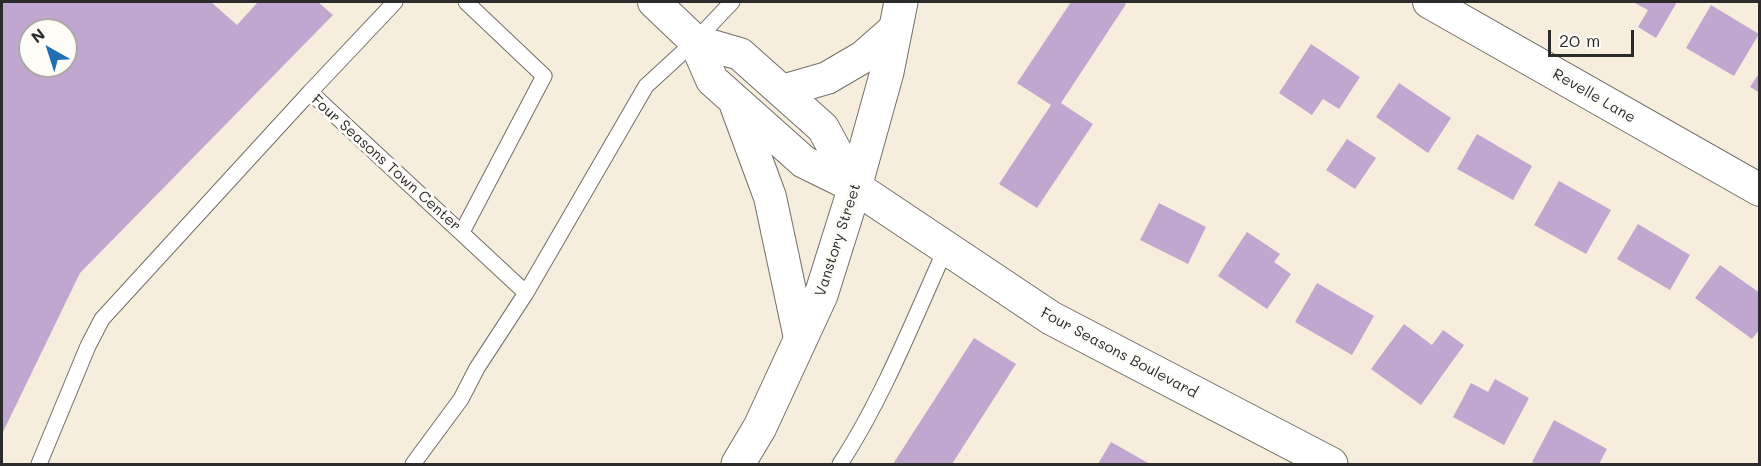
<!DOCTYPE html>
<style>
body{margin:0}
#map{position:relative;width:1761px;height:466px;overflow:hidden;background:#f7eddc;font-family:Mali,sans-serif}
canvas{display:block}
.frame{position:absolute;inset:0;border:3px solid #2b2b2b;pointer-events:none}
.north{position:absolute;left:18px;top:18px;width:60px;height:60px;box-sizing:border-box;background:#fdfcf7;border:2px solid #a9a8a5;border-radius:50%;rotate:321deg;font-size:16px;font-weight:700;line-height:24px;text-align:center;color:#2b2b2b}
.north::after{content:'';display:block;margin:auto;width:21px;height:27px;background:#1f6fb2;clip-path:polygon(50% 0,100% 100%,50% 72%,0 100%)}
.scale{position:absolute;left:1548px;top:30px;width:86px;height:27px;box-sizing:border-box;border:3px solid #2b2b2b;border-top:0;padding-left:8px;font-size:18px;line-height:21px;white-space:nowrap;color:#2b2b2b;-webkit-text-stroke:4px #fdfcf7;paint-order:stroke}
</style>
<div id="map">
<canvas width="1761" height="466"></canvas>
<div class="frame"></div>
<div class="north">N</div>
<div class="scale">20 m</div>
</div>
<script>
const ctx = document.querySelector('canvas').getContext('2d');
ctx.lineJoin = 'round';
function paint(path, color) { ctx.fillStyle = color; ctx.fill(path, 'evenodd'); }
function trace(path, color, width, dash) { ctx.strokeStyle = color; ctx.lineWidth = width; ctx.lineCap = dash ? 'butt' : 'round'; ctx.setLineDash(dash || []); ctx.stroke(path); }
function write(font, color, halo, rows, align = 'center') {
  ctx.font = font + ' Mali,sans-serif'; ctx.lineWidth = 6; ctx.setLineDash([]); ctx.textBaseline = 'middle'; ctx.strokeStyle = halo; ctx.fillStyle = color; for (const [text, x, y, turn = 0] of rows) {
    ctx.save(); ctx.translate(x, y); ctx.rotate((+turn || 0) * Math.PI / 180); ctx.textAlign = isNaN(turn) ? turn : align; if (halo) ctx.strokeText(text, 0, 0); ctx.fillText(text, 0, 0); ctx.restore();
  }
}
paint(new Path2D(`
 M 2,2 L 211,2 L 237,25 L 258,2 L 318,2 L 333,15 L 80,273 L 2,434 ZM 30,30 L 66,30 L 66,66 L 30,66 Z
 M 1071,2 L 1123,2 L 1126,4 L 1061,103 L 1093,124 L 1037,208 L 999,184 L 1051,105 L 1017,83 Z
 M 1633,2 L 1677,2 L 1656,38 L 1638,27 L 1648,10 Z
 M 1711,5 L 1759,34 L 1734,76 L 1686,48 Z
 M 1311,44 L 1360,77 L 1339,109 L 1323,99 L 1312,115 L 1279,93 Z
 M 1760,72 L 1760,93 L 1750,87 Z
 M 1399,83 L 1451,118 L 1428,153 L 1376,117 Z
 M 1477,134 L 1532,166 L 1513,200 L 1457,169 Z
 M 1347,139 L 1376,158 L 1355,189 L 1326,170 Z
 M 1559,181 L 1611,210 L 1586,254 L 1534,225 Z
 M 1159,203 L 1206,227 L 1188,264 L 1140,240 Z
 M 1638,224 L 1690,255 L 1670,290 L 1617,259 Z
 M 1247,232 L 1280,254 L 1274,262 L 1291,274 L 1267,309 L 1218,276 Z
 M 1720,265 L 1760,293 L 1760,329 L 1752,339 L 1695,298 Z
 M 1317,283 L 1374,316 L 1352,355 L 1295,322 Z
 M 1404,324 L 1432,345 L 1443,330 L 1464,345 L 1421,405 L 1371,369 Z
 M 974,338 L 1016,364 L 952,464 L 893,464 Z
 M 1495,379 L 1529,398 L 1504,445 L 1453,417 L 1471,383 L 1488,392 Z
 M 1554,420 L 1607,449 L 1599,464 L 1536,464 L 1532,462 Z
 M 1111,442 L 1150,464 L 1098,464 Z`), '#c0a7cf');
const lane = new Path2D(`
 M 310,92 L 395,2
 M 462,232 L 544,76 L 466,2
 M 39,464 L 88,346 L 102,319 L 310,92 L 526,293 L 646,86 L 695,41 L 732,2
 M 413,464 L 461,399 L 477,368 L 526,293
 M 840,464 C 882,400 914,319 946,248`);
const street = new Path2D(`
 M 654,2 L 695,41 L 712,80 L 804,162 L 855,187
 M 1429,2 L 1760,190
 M 695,41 L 740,54 L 823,128 L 855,187
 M 782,91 L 827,78 L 863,57 L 896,28
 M 736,105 L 770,197 L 800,338`);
const secondary = new Path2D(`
 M 855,187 L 1051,318 L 1331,464
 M 738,464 L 760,427 L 821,295 L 855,187 L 887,72 L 901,2`);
trace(lane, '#726f69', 17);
trace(street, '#726f69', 34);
trace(secondary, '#726f69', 35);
trace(lane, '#fff', 15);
trace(street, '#fff', 32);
trace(secondary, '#fff', 33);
write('15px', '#2b2b2b', '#fdfcf7', [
 ["Revelle Lane",1594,96,30],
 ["Four Seasons Town Center",386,163,42],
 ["Vanstory Street",838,240,-72],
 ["Four Seasons Boulevard",1119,353,28]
]);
</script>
